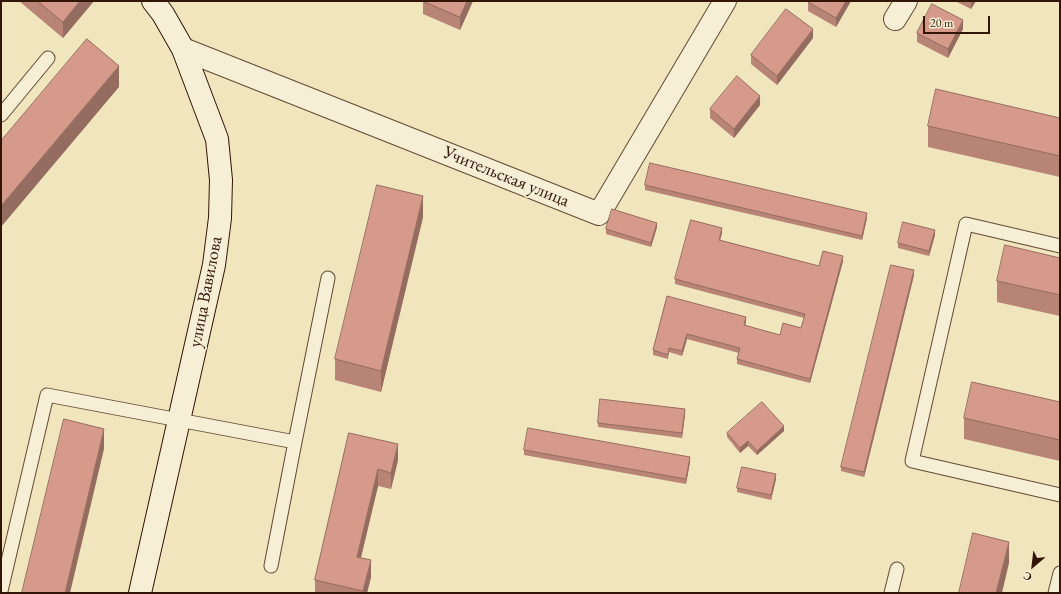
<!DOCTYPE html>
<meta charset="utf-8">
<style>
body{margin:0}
#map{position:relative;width:1061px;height:594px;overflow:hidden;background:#f1e5be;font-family:"EB Garamond",serif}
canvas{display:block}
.frame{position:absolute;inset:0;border:2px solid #321505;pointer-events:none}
.north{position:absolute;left:1013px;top:546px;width:40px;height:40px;-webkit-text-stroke:3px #f6eed5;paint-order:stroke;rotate:208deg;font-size:11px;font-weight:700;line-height:16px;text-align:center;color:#321505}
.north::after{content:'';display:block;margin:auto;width:14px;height:18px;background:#321505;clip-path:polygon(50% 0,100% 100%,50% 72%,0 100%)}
.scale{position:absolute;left:923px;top:16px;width:67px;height:18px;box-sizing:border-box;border:2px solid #321505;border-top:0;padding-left:5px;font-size:12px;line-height:14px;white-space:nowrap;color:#321505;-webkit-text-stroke:3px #f6eed5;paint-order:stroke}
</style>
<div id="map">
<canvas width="1061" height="594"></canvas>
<div class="frame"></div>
<div class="north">С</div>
<div class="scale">20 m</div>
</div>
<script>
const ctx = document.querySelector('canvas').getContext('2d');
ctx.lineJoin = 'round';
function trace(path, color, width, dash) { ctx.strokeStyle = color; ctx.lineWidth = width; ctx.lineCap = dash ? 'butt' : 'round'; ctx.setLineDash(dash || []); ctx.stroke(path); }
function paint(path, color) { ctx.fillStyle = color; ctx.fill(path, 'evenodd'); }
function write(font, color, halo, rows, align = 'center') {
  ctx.font = font + ' "EB Garamond",serif'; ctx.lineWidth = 3.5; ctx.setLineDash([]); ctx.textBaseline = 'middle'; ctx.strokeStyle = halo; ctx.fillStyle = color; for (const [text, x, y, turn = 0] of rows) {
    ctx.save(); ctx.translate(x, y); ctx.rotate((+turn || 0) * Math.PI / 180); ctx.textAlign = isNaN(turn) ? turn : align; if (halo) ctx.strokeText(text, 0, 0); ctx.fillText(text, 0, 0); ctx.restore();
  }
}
const lane = new Path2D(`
 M 1,115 L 48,58
 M 1060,246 L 966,224 L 912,461 L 1060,495
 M 295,442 L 328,278
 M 1,591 L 47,395 L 295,442 L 271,566
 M 891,593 L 897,569
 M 1055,593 L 1060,573`);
const street = new Path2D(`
 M 895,19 L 906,1
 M 183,49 L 599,214 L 725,1`);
const secondary = new Path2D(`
 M 140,593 L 214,265 L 220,218 L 221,180 L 217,139 L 183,49 L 163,14 L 153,1`);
trace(lane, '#624933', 15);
trace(street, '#624933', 24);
trace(secondary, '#321505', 24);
trace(lane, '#f6eed5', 13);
trace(street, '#f6eed5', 22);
trace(secondary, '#f6eed5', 22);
paint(new Path2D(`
 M 19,1 L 94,1 L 63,38 Z
 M 423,1 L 473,1 L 460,30 L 423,14 Z
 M 851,1 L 836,27 L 808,11 L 808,2 Z
 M 955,1 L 976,1 L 971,9 Z
 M 963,29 L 948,58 L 917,42 L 917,33 Z
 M 813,38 L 777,85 L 751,64 L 751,55 Z
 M 760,105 L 734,138 L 710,118 L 710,109 Z
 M 1060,118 L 1060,177 L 928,147 L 928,126 Z
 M 645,185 L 867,218 L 862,240 L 645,190 Z
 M 423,217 L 381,392 L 335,380 L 335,359 Z
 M 657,227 L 651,247 L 606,234 L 606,229 Z
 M 722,233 L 720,240 L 819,266 L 843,261 L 810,383 L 737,364 L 737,359 L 739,353 L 687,339 L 682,356 L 669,352 L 668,359 L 653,355 L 653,350 L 667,296 L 746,321 L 745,326 L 780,335 L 801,328 L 804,318 L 675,284 L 675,279 Z
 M 935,235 L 929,256 L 898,248 L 898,243 Z
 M 1060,258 L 1060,316 L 997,302 L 997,281 Z
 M 914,275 L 864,477 L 841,471 L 841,467 Z
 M 1060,402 L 1060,461 L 964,439 L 964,418 Z
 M 685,414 L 682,438 L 598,427 L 598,423 Z
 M 784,431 L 757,455 L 748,446 L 740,453 L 727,437 L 727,433 Z
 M 349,433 L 398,460 L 391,489 L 378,486 L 361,558 L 371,577 L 367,593 L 315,593 L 315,580 Z
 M 524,450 L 690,462 L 686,484 L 524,455 Z
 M 776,479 L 771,500 L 737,492 L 737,488 Z`), '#b78476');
paint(new Path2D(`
 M 80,1 L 94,1 L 63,38 L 63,22 Z
 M 467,1 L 473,1 L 460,30 L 460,17 Z
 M 846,1 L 851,1 L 836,27 L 836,18 Z
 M 971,1 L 976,1 L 971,9 Z
 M 963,20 L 963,29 L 948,58 L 948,49 Z
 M 813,29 L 813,38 L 777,85 L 777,76 Z
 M 119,66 L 119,87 L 1,227 L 1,206 Z
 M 760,96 L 760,105 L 734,138 L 734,129 Z
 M 423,196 L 423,217 L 381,392 L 381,371 Z
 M 867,213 L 867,218 L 862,240 L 862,236 Z
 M 657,223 L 657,227 L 651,247 L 651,243 Z
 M 722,228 L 722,233 L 719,244 L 719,240 Z
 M 935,230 L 935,235 L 929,256 L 929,251 Z
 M 843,256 L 843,261 L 810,383 L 810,379 Z
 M 914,270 L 914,275 L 864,477 L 864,472 Z
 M 746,317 L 746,321 L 744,330 L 744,325 Z
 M 687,334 L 687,339 L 682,356 L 682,351 Z
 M 685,409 L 685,414 L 682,438 L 682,433 Z
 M 784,426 L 784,431 L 757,455 L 757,451 Z
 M 104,429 L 104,449 L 70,593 L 65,593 Z
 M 748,441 L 748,446 L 740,453 L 740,448 Z
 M 398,444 L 398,460 L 391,489 L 391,473 Z
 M 690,457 L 690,462 L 686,484 L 686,479 Z
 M 378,469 L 378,486 L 357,573 L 357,557 Z
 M 776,474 L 776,479 L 771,500 L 771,495 Z
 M 1009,542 L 1009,563 L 1002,593 L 996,593 Z
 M 371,560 L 371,577 L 367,593 L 363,593 Z`), '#956c60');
const building = new Path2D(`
 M 38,1 L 80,1 L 63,22 Z
 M 423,1 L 467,1 L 460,17 Z
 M 808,1 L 846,1 L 836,18 L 808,2 Z
 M 932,4 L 963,20 L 948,49 L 917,33 Z
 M 786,9 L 813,29 L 777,76 L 751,55 Z
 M 87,39 L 119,66 L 1,206 L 1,141 Z
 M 737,76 L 760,96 L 734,129 L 710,109 Z
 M 936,89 L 1060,118 L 1060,156 L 928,126 Z
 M 650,163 L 867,213 L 862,236 L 645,185 Z
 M 377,185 L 423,196 L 381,371 L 335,359 Z
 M 612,209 L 657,223 L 651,243 L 606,229 Z
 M 691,220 L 722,228 L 719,240 L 819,266 L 823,251 L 843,256 L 810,379 L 737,359 L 740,348 L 687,334 L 682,351 L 669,348 L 668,355 L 653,350 L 667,296 L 746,317 L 744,325 L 780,335 L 783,323 L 801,328 L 805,314 L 675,279 Z
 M 903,222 L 935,230 L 929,251 L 898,243 Z
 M 1005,245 L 1060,258 L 1060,295 L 997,281 Z
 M 891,265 L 914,270 L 864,472 L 841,467 Z
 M 972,382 L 1060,402 L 1060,440 L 964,418 Z
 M 600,399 L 685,409 L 682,433 L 598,423 Z
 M 762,402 L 784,426 L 757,451 L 748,441 L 740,448 L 727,433 Z
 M 64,419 L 104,429 L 65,593 L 22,593 Z
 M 528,428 L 690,457 L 686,479 L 524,450 Z
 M 349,433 L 398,444 L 391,473 L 378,469 L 357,557 L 371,560 L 363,591 L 315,580 Z
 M 742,467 L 776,474 L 771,495 L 737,488 Z
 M 973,533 L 1009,542 L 996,593 L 959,593 Z`);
paint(building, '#d59a89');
trace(building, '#956c60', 1);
write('18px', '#321505', '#f6eed5', [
 ["Учительская улица",506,177,22],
 ["улица Вавилова",206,292,-79]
]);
</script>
